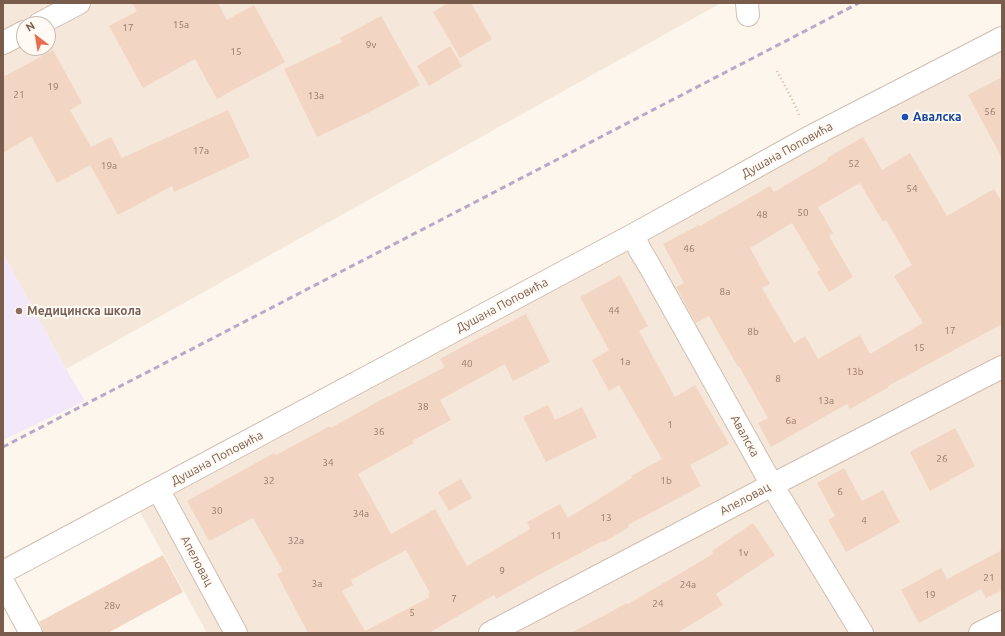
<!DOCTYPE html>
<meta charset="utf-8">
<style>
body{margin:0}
#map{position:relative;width:1005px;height:636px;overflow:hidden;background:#fdf6ec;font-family:Ubuntu,sans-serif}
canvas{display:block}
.frame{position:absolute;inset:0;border:4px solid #7a5c4d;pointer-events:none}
.north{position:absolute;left:16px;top:16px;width:40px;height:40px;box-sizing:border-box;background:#fffaf3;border:1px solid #cabbb1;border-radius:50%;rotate:329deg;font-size:11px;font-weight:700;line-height:16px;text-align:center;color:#7a5c4d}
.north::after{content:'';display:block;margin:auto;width:14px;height:18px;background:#e76f51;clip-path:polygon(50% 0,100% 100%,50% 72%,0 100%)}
</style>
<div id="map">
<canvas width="1005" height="636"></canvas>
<div class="frame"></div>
<div class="north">N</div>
</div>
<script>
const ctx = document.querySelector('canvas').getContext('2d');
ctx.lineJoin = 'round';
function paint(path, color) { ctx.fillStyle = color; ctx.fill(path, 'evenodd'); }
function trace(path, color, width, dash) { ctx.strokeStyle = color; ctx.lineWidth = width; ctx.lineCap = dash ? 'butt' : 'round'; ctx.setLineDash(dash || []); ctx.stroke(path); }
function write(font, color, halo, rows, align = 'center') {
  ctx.font = font + ' Ubuntu,sans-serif'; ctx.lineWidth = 4; ctx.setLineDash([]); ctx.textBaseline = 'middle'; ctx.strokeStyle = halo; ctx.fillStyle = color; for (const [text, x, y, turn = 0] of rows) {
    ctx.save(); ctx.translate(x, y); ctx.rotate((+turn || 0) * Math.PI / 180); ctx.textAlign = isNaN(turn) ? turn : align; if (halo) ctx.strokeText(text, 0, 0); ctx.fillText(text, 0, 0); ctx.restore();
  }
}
paint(new Path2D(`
 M 3,3 L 721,3 L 66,369 L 3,254 ZM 24,24 L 48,24 L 48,48 L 24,48 Z
 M 1002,43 L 1002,633 L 207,633 L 136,505 Z`), '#f5e8da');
paint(new Path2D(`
 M 3,254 L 66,369 L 85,401 L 3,440 Z`), '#f3e8fa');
paint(new Path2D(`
 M 132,3 L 218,3 L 227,20 L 254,5 L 285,62 L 217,99 L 195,59 L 143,88 L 109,26 L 137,11 Z
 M 448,3 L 471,3 L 492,39 L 460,58 L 433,12 Z
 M 381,16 L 420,85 L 368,113 L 317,137 L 284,69 L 342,42 L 340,38 Z
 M 450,46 L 462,66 L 429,86 L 417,66 Z
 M 53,50 L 82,103 L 70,110 L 91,147 L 111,137 L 122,158 L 228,110 L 250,157 L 174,192 L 172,186 L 118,215 L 90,165 L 57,183 L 31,136 L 3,153 L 3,77 Z
 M 1002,77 L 1002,158 L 968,95 Z
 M 863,137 L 882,170 L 910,153 L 947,216 L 994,189 L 1002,202 L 1002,324 L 888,386 L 889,387 L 850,409 L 847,404 L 771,447 L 758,423 L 768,418 L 739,366 L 738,367 L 709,316 L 696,323 L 676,287 L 684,283 L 663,244 L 699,225 L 700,226 L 770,186 L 774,192 L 828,160 L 827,158 ZM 860,183 L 883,222 L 886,220 L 912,265 L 894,276 L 923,323 L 870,354 L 860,335 L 818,359 L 805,336 L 794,343 L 762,288 L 770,284 L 750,248 L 792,223 L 820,270 L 817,272 L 829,292 L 853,277 L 829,236 L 833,233 L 818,207 Z
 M 620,275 L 648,326 L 639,331 L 675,397 L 695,385 L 729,444 L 690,465 L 701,486 L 628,525 L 629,527 L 604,542 L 603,541 L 544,572 L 496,599 L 494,595 L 429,633 L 308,633 L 277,574 L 283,571 L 253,518 L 209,541 L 187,501 L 274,453 L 276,455 L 330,426 L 331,428 L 388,396 L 388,397 L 445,367 L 440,359 L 477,339 L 526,314 L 550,362 L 513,381 L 505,364 L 440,400 L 451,420 L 412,441 L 414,443 L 358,474 L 391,534 L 435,509 L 467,566 L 530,529 L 527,522 L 560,504 L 568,518 L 632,478 L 631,476 L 662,459 L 619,385 L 609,391 L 592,360 L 609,350 L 580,297 ZM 406,550 L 430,593 L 428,594 L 430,597 L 365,631 L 342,591 L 353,585 L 351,580 Z
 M 548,405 L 555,420 L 582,407 L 597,437 L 546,462 L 523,417 Z
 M 955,428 L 975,466 L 930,491 L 910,452 Z
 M 844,468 L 862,501 L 883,490 L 900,522 L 846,552 L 828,520 L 835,516 L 817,483 Z
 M 461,479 L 472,498 L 449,511 L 438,492 Z
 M 753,523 L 775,555 L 716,594 L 723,605 L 677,633 L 571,633 L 627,603 L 628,604 L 713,554 L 712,551 Z
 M 1002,550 L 1002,590 L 986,598 L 981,589 L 919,623 L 901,590 L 941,568 L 947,579 Z
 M 163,555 L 183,592 L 108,633 L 43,633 L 42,627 L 39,622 Z`), '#f3d5c3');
const minor = new Path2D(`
 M 747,3 L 748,15
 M 39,24 L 79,3
 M 3,43 L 24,32
 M 633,235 L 640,250 L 649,265 L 772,485 L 862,633
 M 158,489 L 236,633
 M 3,572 L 633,235 L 808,138 L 1002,38
 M 3,582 L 31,633
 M 490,633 L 772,485 L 1002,367
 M 980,633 L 1002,622`);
trace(minor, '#d1beb0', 24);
trace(new Path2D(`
 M 777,71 L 793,101 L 799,115`), '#d9b8a5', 2.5, [1, 3]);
trace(minor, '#fff', 22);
trace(new Path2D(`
 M 3,447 L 859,3`), '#b9a8c9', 3, [6, 4]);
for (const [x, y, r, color] of [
 [905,117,4,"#1a4fb4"],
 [19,311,4,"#8d6e63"]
]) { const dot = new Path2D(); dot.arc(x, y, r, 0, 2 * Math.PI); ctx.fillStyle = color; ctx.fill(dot); trace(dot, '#fffaf3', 1.5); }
write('10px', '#987a6a', null, [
 ["15a",181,25],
 ["17",128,28],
 ["9v",371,45],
 ["15",236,52],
 ["19",53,87],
 ["21",19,95],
 ["13a",316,96],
 ["56",990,112],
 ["17a",201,151],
 ["52",854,164],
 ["19a",109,166],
 ["54",912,189],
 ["50",803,213],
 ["48",762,215],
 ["46",689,249],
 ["8a",725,292],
 ["44",614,311],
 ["17",950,331],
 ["8b",753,332],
 ["15",919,348],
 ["1a",625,362],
 ["40",467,364],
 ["13b",855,372],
 ["8",778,379],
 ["13a",826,401],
 ["38",423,407],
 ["6a",791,421],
 ["1",670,425],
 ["36",379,432],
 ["26",942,459],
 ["34",328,463],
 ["32",269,481],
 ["1b",666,481],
 ["6",840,492],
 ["30",217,511],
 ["34a",361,514],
 ["13",606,518],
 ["4",864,521],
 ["11",556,536],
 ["32a",296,541],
 ["1v",743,553],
 ["9",502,571],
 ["21",989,578],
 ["3a",317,584],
 ["24a",688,585],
 ["19",930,595],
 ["7",454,599],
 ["24",658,604],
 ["28v",112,606],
 ["5",412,613]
]);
write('bold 12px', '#164399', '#fffaf3', [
 ["Авалска",913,117]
], 'left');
write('12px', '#7a5c4d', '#fffaf3', [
 ["Душана Поповића",787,150,-29],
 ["Душана Поповића",502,305,-28],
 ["Авалска",745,436,61],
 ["Душана Поповића",217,458,-28],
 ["Апеловац",745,499,-28],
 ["Апеловац",197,561,62]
]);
write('bold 12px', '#785e54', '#fffaf3', [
 ["Медицинска школа",27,311]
], 'left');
</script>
